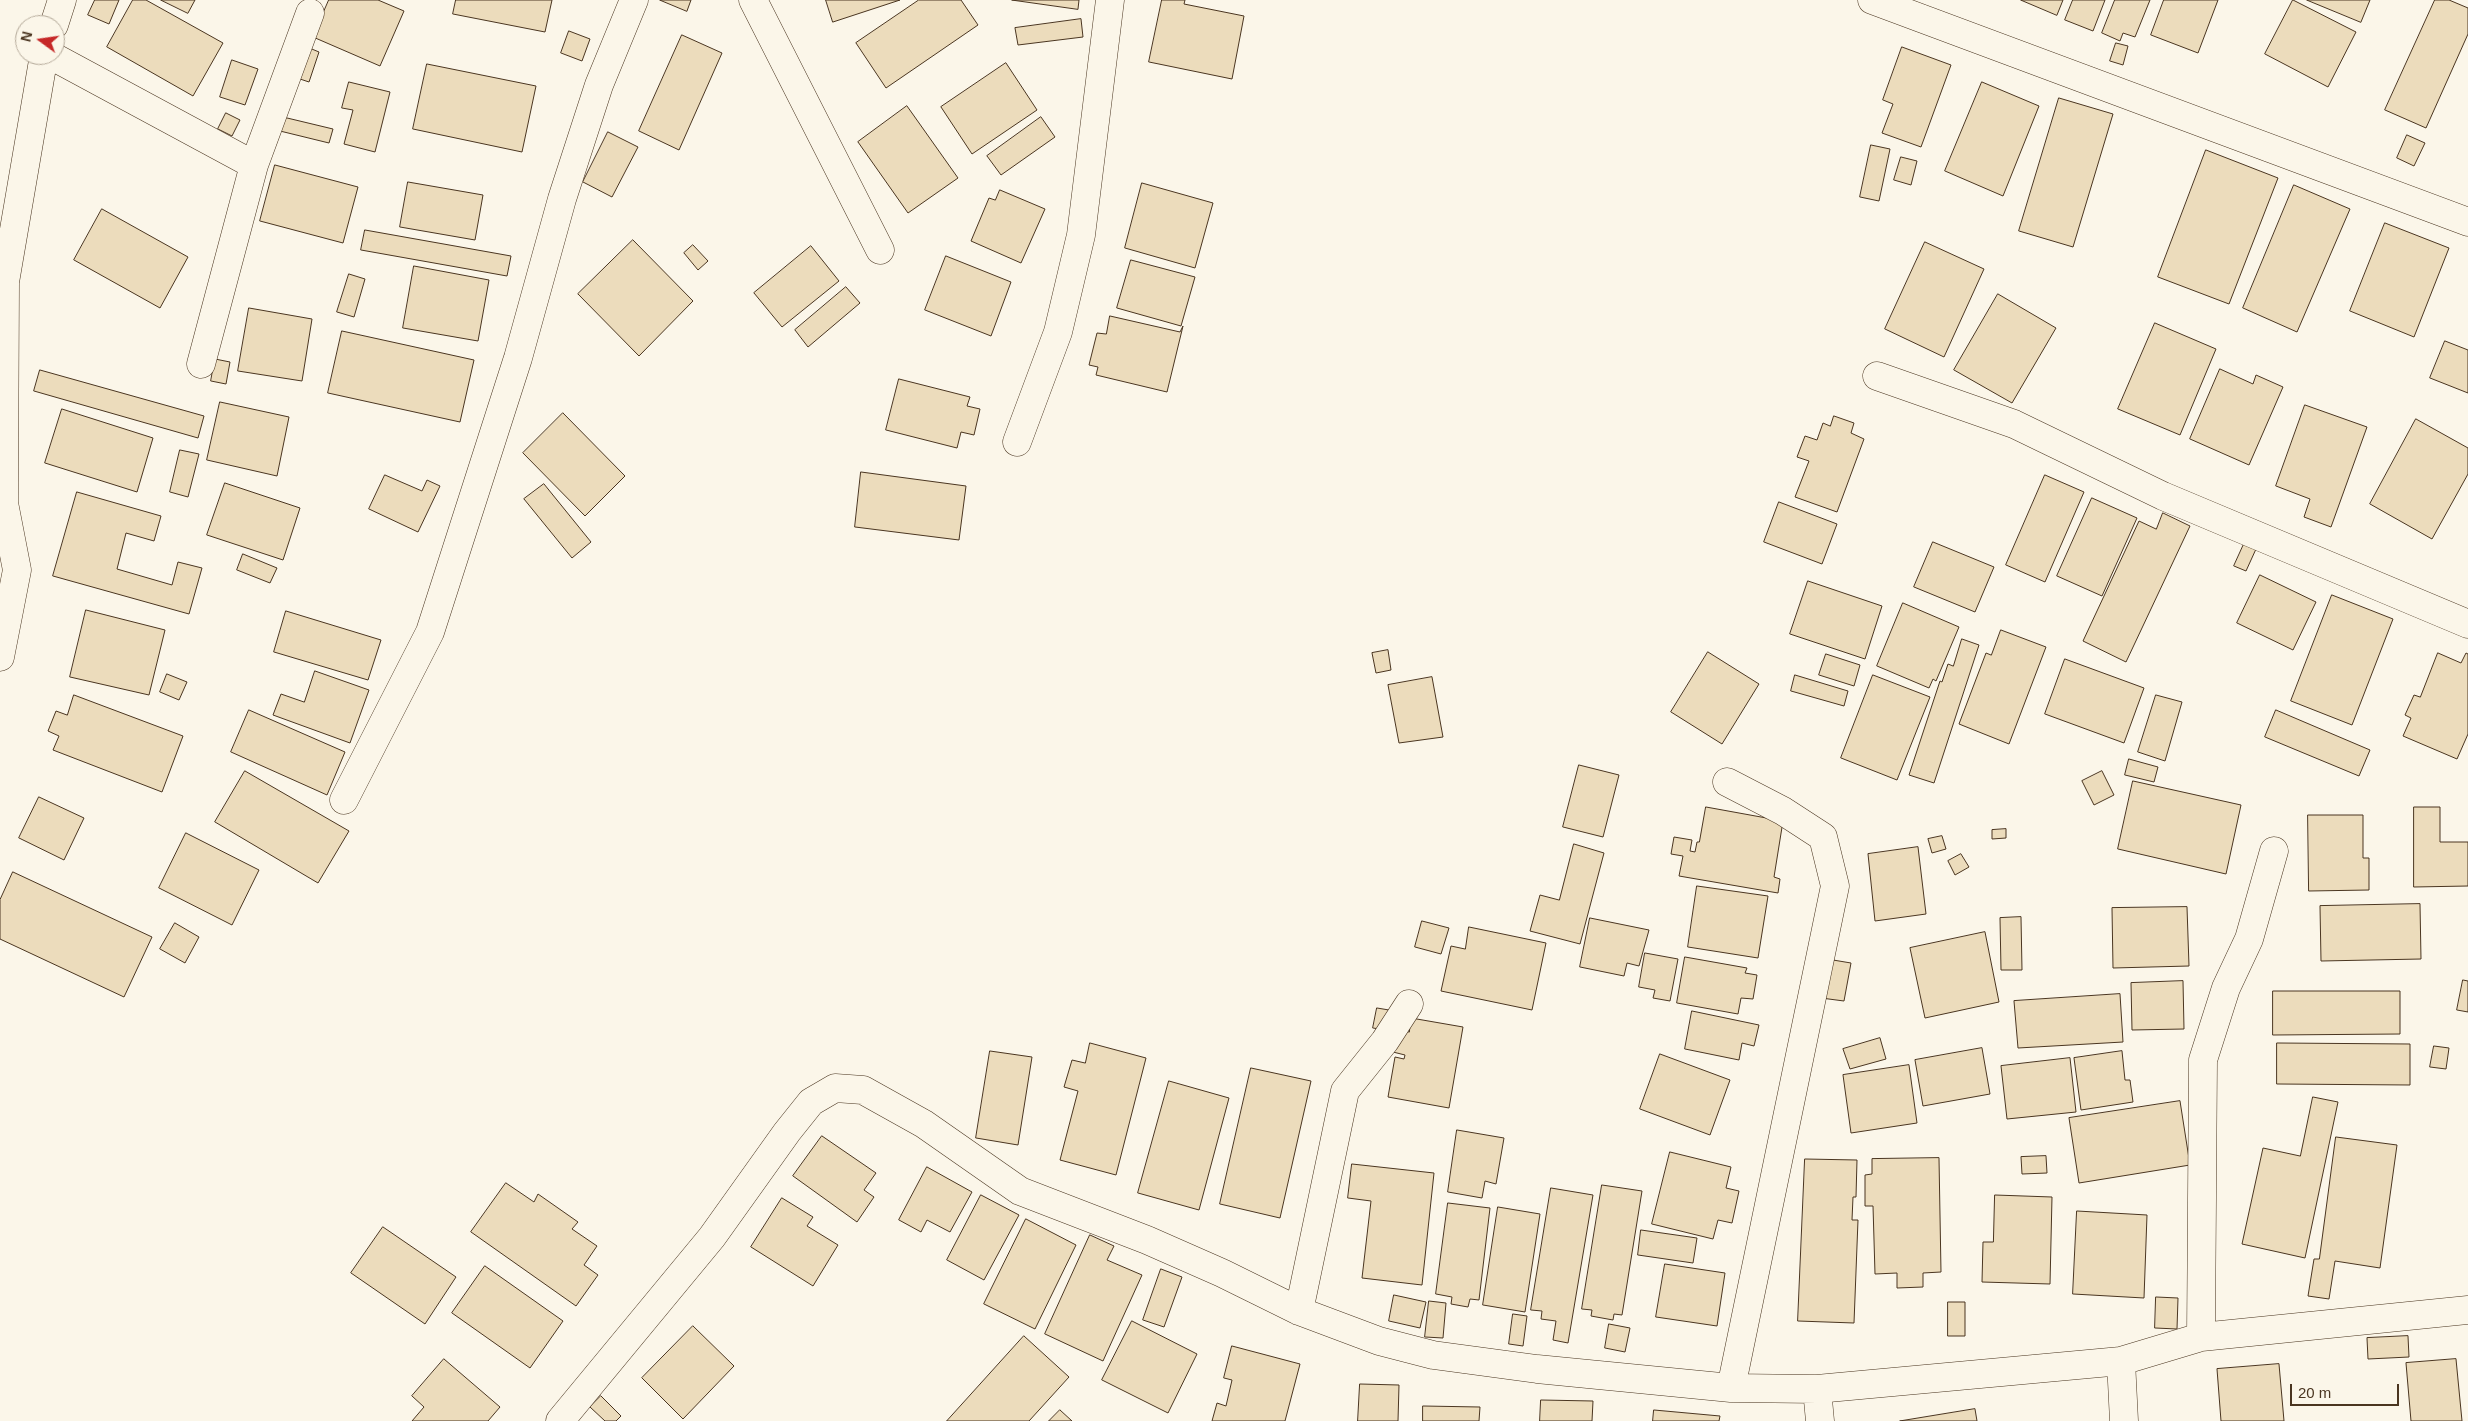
<!DOCTYPE html>
<style>
body{margin:0}
#map{position:relative;width:2468px;height:1421px;overflow:hidden;background:#fbf6e9;font-family:Arial,sans-serif}
canvas{display:block}
.north{position:absolute;left:15px;top:15px;width:50px;height:50px;box-sizing:border-box;background:#fbf6e9;border:1px solid #b4a999;border-radius:50%;rotate:284deg;font-size:14px;font-weight:700;line-height:20px;text-align:center;color:#4a3520}
.north::after{content:'';display:block;margin:auto;width:18px;height:22px;background:#c62828;clip-path:polygon(50% 0,100% 100%,50% 72%,0 100%)}
.scale{position:absolute;left:2290px;top:1384px;width:109px;height:22px;box-sizing:border-box;border:2px solid #4a3520;border-top:0;padding-left:6px;font-size:15px;line-height:18px;white-space:nowrap;color:#4a3520;-webkit-text-stroke:4px #fbf6e9;paint-order:stroke}
</style>
<div id="map">
<canvas width="2468" height="1421"></canvas>
<div class="north">N</div>
<div class="scale">20 m</div>
</div>
<script>
const ctx = document.querySelector('canvas').getContext('2d');
ctx.lineJoin = 'round';
function paint(path, color) { ctx.fillStyle = color; ctx.fill(path, 'evenodd'); }
function trace(path, color, width, dash) { ctx.strokeStyle = color; ctx.lineWidth = width; ctx.lineCap = dash ? 'butt' : 'round'; ctx.setLineDash(dash || []); ctx.stroke(path); }
const building = new Path2D(`
 M 95,0 L 119,0 L 109,24 L 88,15 Z
 M 133,0 L 146,0 L 223,43 L 193,96 L 107,47 Z
 M 161,0 L 195,0 L 188,13 Z
 M 329,0 L 378,0 L 404,11 L 380,66 L 313,37 Z
 M 456,0 L 552,0 L 545,32 L 453,14 Z
 M 660,0 L 691,0 L 687,11 Z
 M 826,0 L 900,0 L 833,22 Z
 M 919,0 L 961,0 L 978,25 L 886,88 L 856,43 Z
 M 1012,0 L 1079,0 L 1078,9 Z
 M 1162,0 L 1185,0 L 1184,4 L 1244,16 L 1232,79 L 1149,62 Z
 M 2021,0 L 2063,0 L 2057,15 Z
 M 2073,0 L 2105,0 L 2093,31 L 2065,20 Z
 M 2115,0 L 2150,0 L 2135,37 L 2123,33 L 2120,41 L 2102,33 Z
 M 2164,0 L 2218,0 L 2198,53 L 2151,35 Z
 M 2293,0 L 2356,32 L 2328,87 L 2265,54 Z
 M 2307,0 L 2370,0 L 2361,22 Z
 M 2435,0 L 2449,0 L 2468,8 L 2468,34 L 2426,128 L 2385,110 Z
 M 1081,19 L 1083,37 L 1018,45 L 1015,28 Z
 M 569,31 L 590,39 L 582,61 L 561,53 Z
 M 682,35 L 722,53 L 679,150 L 639,131 Z
 M 2116,43 L 2128,46 L 2123,65 L 2110,61 Z
 M 307,47 L 319,52 L 309,82 L 297,78 Z
 M 1902,47 L 1951,65 L 1921,147 L 1882,133 L 1893,104 L 1883,100 Z
 M 232,60 L 258,69 L 245,105 L 220,97 Z
 M 1006,63 L 1037,110 L 972,154 L 941,107 Z
 M 427,64 L 536,86 L 522,152 L 413,129 Z
 M 349,82 L 390,92 L 375,152 L 344,144 L 353,110 L 342,108 Z
 M 1982,82 L 2039,106 L 2003,196 L 1945,171 Z
 M 2059,98 L 2113,114 L 2073,247 L 2019,231 Z
 M 907,106 L 958,178 L 908,213 L 858,142 Z
 M 226,113 L 240,120 L 232,136 L 218,129 Z
 M 283,117 L 333,129 L 329,143 L 280,131 Z
 M 1041,117 L 1055,137 L 1001,175 L 987,156 Z
 M 608,132 L 638,147 L 612,197 L 583,182 Z
 M 2407,135 L 2425,143 L 2414,166 L 2397,158 Z
 M 1871,145 L 1890,149 L 1879,201 L 1860,197 Z
 M 2206,150 L 2278,178 L 2229,304 L 2158,277 Z
 M 1901,157 L 1917,161 L 1911,185 L 1894,180 Z
 M 275,165 L 358,187 L 343,243 L 260,221 Z
 M 408,182 L 483,195 L 475,240 L 400,227 Z
 M 1142,183 L 1213,203 L 1195,268 L 1125,248 Z
 M 2294,185 L 2350,209 L 2297,332 L 2243,308 Z
 M 1000,190 L 1045,209 L 1021,263 L 971,241 L 989,198 L 995,200 Z
 M 102,209 L 188,257 L 160,308 L 74,260 Z
 M 2385,223 L 2449,248 L 2414,337 L 2350,311 Z
 M 365,230 L 511,256 L 507,276 L 361,250 Z
 M 633,240 L 693,301 L 639,356 L 578,294 Z
 M 1925,242 L 1984,269 L 1944,357 L 1885,329 Z
 M 693,245 L 708,261 L 698,270 L 684,253 Z
 M 811,246 L 839,281 L 782,327 L 754,293 Z
 M 946,256 L 1011,282 L 991,336 L 925,310 Z
 M 1131,260 L 1195,277 L 1181,326 L 1117,308 Z
 M 414,266 L 489,280 L 478,341 L 403,328 Z
 M 349,274 L 365,279 L 354,317 L 337,312 Z
 M 846,287 L 860,303 L 808,347 L 795,330 Z
 M 1998,294 L 2056,328 L 2012,403 L 1954,370 Z
 M 249,308 L 312,319 L 302,381 L 238,371 Z
 M 1110,316 L 1180,332 L 1183,326 L 1167,392 L 1096,375 L 1098,367 L 1089,365 L 1097,333 L 1106,334 Z
 M 2155,323 L 2216,349 L 2180,435 L 2118,409 Z
 M 342,331 L 474,360 L 460,422 L 328,393 Z
 M 2445,341 L 2468,350 L 2468,393 L 2430,378 Z
 M 215,359 L 230,362 L 226,384 L 211,381 Z
 M 2220,369 L 2253,384 L 2256,375 L 2283,387 L 2249,465 L 2190,439 Z
 M 40,370 L 204,416 L 198,438 L 34,391 Z
 M 899,379 L 970,397 L 967,406 L 980,409 L 974,435 L 961,432 L 957,448 L 886,430 Z
 M 220,402 L 289,417 L 277,476 L 207,460 Z
 M 2305,405 L 2367,427 L 2331,527 L 2304,517 L 2310,499 L 2276,486 Z
 M 62,409 L 153,438 L 137,492 L 45,463 Z
 M 563,413 L 625,476 L 585,516 L 523,453 Z
 M 1834,416 L 1854,423 L 1851,433 L 1864,439 L 1837,512 L 1795,497 L 1809,461 L 1797,457 L 1805,436 L 1817,440 L 1823,423 L 1830,426 Z
 M 2416,419 L 2468,448 L 2468,474 L 2432,539 L 2370,504 Z
 M 180,450 L 199,454 L 188,497 L 170,492 Z
 M 861,472 L 966,486 L 959,540 L 855,527 Z
 M 385,475 L 422,491 L 427,480 L 440,486 L 418,532 L 369,509 Z
 M 2045,475 L 2084,492 L 2045,582 L 2006,565 Z
 M 225,483 L 300,508 L 283,560 L 207,535 Z
 M 544,484 L 591,542 L 572,558 L 524,499 Z
 M 77,492 L 161,516 L 154,541 L 126,533 L 117,569 L 172,585 L 178,562 L 202,568 L 189,614 L 53,576 Z
 M 2092,498 L 2137,518 L 2102,596 L 2057,576 Z
 M 1779,502 L 1837,524 L 1822,564 L 1764,542 Z
 M 2163,513 L 2190,526 L 2126,662 L 2083,641 L 2139,521 L 2156,529 Z
 M 1933,542 L 1994,567 L 1975,612 L 1914,587 Z
 M 2244,544 L 2256,549 L 2246,571 L 2234,566 Z
 M 243,554 L 277,568 L 270,583 L 237,570 Z
 M 2260,575 L 2316,602 L 2293,650 L 2237,623 Z
 M 1808,581 L 1882,606 L 1865,659 L 1790,634 Z
 M 2332,595 L 2393,619 L 2352,725 L 2291,701 Z
 M 1903,603 L 1959,627 L 1936,681 L 1933,679 L 1929,688 L 1877,666 Z
 M 86,610 L 165,630 L 149,695 L 70,677 Z
 M 286,611 L 381,640 L 368,680 L 274,652 Z
 M 2001,630 L 2046,647 L 2009,744 L 1959,724 L 1986,653 L 1991,655 Z
 M 1962,639 L 1979,645 L 1934,783 L 1909,775 L 1940,681 L 1942,682 L 1948,664 L 1953,666 Z
 M 1388,650 L 1391,670 L 1376,673 L 1372,653 Z
 M 1708,652 L 1759,684 L 1722,744 L 1671,712 Z
 M 2438,653 L 2461,663 L 2466,653 L 2468,654 L 2468,734 L 2457,759 L 2403,736 L 2411,718 L 2405,715 L 2414,695 L 2420,697 Z
 M 1826,654 L 1860,665 L 1854,686 L 1819,675 Z
 M 2065,659 L 2144,688 L 2124,743 L 2045,714 Z
 M 315,671 L 369,690 L 350,743 L 273,715 L 281,694 L 304,702 Z
 M 167,674 L 187,682 L 179,700 L 160,692 Z
 M 1795,675 L 1848,691 L 1844,706 L 1791,691 Z
 M 1873,675 L 1930,697 L 1897,780 L 1841,758 Z
 M 1432,677 L 1443,737 L 1399,743 L 1388,685 Z
 M 74,695 L 183,736 L 162,792 L 53,750 L 59,736 L 48,731 L 56,711 L 67,715 Z
 M 2156,695 L 2182,702 L 2165,761 L 2138,752 Z
 M 249,710 L 345,752 L 327,795 L 231,752 Z
 M 2276,710 L 2370,750 L 2359,776 L 2265,737 Z
 M 2129,759 L 2158,767 L 2154,782 L 2125,775 Z
 M 1579,765 L 1619,775 L 1603,837 L 1563,827 Z
 M 245,771 L 349,831 L 318,883 L 215,822 Z
 M 2102,771 L 2114,795 L 2094,805 L 2082,781 Z
 M 2133,781 L 2241,805 L 2226,874 L 2118,849 Z
 M 39,797 L 84,818 L 64,860 L 19,838 Z
 M 1706,807 L 1783,821 L 1774,877 L 1780,879 L 1778,893 L 1679,876 L 1683,856 L 1671,854 L 1674,837 L 1692,840 L 1690,851 L 1695,852 L 1697,842 L 1699,842 Z
 M 2414,807 L 2440,807 L 2440,842 L 2468,842 L 2468,886 L 2414,887 Z
 M 2308,815 L 2363,815 L 2363,858 L 2369,858 L 2369,890 L 2309,891 Z
 M 2006,829 L 2006,838 L 1992,839 L 1992,830 Z
 M 186,833 L 259,870 L 232,925 L 159,888 Z
 M 1942,836 L 1946,849 L 1932,853 L 1928,839 Z
 M 1574,844 L 1604,853 L 1580,944 L 1530,931 L 1540,895 L 1559,900 Z
 M 1918,847 L 1926,914 L 1875,921 L 1868,854 Z
 M 1961,854 L 1969,867 L 1955,875 L 1948,861 Z
 M 13,872 L 152,937 L 124,997 L 0,939 L 0,900 Z
 M 1697,886 L 1768,896 L 1758,958 L 1688,947 Z
 M 2420,904 L 2421,959 L 2321,961 L 2320,906 Z
 M 2187,907 L 2189,966 L 2113,968 L 2112,908 Z
 M 2021,917 L 2022,970 L 2001,970 L 2000,918 Z
 M 1590,918 L 1649,930 L 1639,966 L 1627,963 L 1624,976 L 1580,967 Z
 M 1422,921 L 1449,928 L 1441,954 L 1415,947 Z
 M 175,923 L 199,937 L 185,963 L 160,949 Z
 M 1469,927 L 1546,943 L 1532,1010 L 1441,991 L 1451,946 L 1465,949 Z
 M 1985,932 L 1999,1002 L 1925,1018 L 1910,948 Z
 M 1645,953 L 1678,959 L 1670,1001 L 1653,998 L 1655,990 L 1639,987 Z
 M 1685,957 L 1747,968 L 1745,973 L 1757,975 L 1753,999 L 1741,998 L 1738,1014 L 1677,1003 Z
 M 1827,959 L 1851,963 L 1844,1001 L 1821,998 Z
 M 2463,980 L 2468,981 L 2468,1012 L 2457,1010 Z
 M 2183,981 L 2184,1029 L 2132,1030 L 2131,983 Z
 M 2273,991 L 2400,991 L 2400,1034 L 2273,1035 Z
 M 2120,994 L 2123,1042 L 2018,1048 L 2014,1001 Z
 M 1377,1008 L 1389,1010 L 1385,1030 L 1373,1028 Z
 M 1692,1011 L 1759,1025 L 1754,1046 L 1742,1043 L 1739,1060 L 1685,1049 Z
 M 1411,1018 L 1463,1027 L 1449,1108 L 1388,1097 L 1395,1057 L 1404,1059 L 1405,1055 L 1393,1052 L 1396,1030 L 1409,1032 Z
 M 1880,1038 L 1886,1059 L 1850,1069 L 1843,1049 Z
 M 1090,1043 L 1146,1058 L 1116,1175 L 1060,1160 L 1078,1091 L 1064,1087 L 1072,1060 L 1085,1063 Z
 M 2277,1043 L 2410,1044 L 2410,1085 L 2277,1084 Z
 M 2434,1046 L 2449,1048 L 2446,1069 L 2430,1067 Z
 M 1982,1048 L 1990,1094 L 1923,1106 L 1915,1060 Z
 M 990,1051 L 1032,1057 L 1018,1145 L 976,1138 Z
 M 2122,1051 L 2125,1080 L 2130,1080 L 2133,1102 L 2081,1110 L 2074,1058 Z
 M 1660,1054 L 1730,1080 L 1710,1135 L 1640,1109 Z
 M 2070,1058 L 2076,1112 L 2007,1119 L 2001,1066 Z
 M 1909,1065 L 1917,1123 L 1851,1133 L 1843,1075 Z
 M 1251,1068 L 1311,1081 L 1280,1218 L 1220,1204 Z
 M 1169,1081 L 1229,1098 L 1199,1210 L 1138,1193 Z
 M 2313,1097 L 2338,1102 L 2305,1258 L 2242,1244 L 2263,1148 L 2300,1156 Z
 M 2180,1101 L 2190,1165 L 2079,1183 L 2069,1118 Z
 M 1457,1130 L 1504,1138 L 1496,1184 L 1485,1181 L 1482,1198 L 1448,1192 Z
 M 822,1136 L 876,1173 L 864,1190 L 874,1197 L 857,1222 L 793,1176 Z
 M 2336,1137 L 2397,1145 L 2380,1268 L 2335,1261 L 2329,1299 L 2308,1296 L 2314,1259 L 2319,1259 Z
 M 1670,1152 L 1731,1167 L 1726,1188 L 1739,1191 L 1732,1223 L 1718,1220 L 1713,1239 L 1652,1224 Z
 M 2046,1156 L 2047,1173 L 2022,1174 L 2021,1157 Z
 M 1939,1158 L 1941,1272 L 1923,1273 L 1923,1287 L 1897,1288 L 1897,1273 L 1875,1274 L 1873,1206 L 1865,1206 L 1865,1175 L 1872,1174 L 1872,1159 Z
 M 1805,1159 L 1857,1160 L 1856,1197 L 1853,1197 L 1852,1220 L 1858,1220 L 1854,1323 L 1798,1321 Z
 M 1352,1164 L 1434,1173 L 1422,1285 L 1362,1278 L 1371,1201 L 1348,1198 Z
 M 927,1167 L 972,1192 L 950,1232 L 927,1220 L 921,1232 L 899,1220 Z
 M 506,1183 L 534,1202 L 538,1194 L 578,1222 L 572,1229 L 597,1246 L 584,1265 L 598,1275 L 576,1306 L 471,1232 Z
 M 1602,1185 L 1642,1191 L 1622,1315 L 1614,1314 L 1613,1320 L 1591,1316 L 1592,1310 L 1582,1309 Z
 M 1551,1188 L 1593,1195 L 1568,1343 L 1553,1340 L 1556,1321 L 1541,1319 L 1542,1311 L 1531,1310 Z
 M 981,1195 L 1019,1215 L 984,1280 L 947,1260 Z
 M 1995,1195 L 2052,1197 L 2050,1284 L 1982,1282 L 1983,1242 L 1993,1242 Z
 M 782,1198 L 813,1217 L 807,1226 L 838,1245 L 813,1286 L 751,1247 Z
 M 1448,1203 L 1490,1208 L 1479,1300 L 1470,1299 L 1468,1307 L 1451,1304 L 1452,1297 L 1436,1294 Z
 M 1498,1207 L 1540,1214 L 1525,1312 L 1483,1305 Z
 M 2077,1211 L 2147,1215 L 2144,1298 L 2073,1294 Z
 M 1026,1219 L 1076,1245 L 1035,1329 L 984,1304 Z
 M 383,1227 L 456,1277 L 425,1324 L 351,1273 Z
 M 1641,1230 L 1697,1238 L 1693,1263 L 1638,1255 Z
 M 1090,1235 L 1114,1246 L 1107,1260 L 1142,1275 L 1103,1361 L 1045,1334 Z
 M 1665,1264 L 1725,1273 L 1717,1326 L 1656,1317 Z
 M 485,1266 L 563,1321 L 530,1368 L 452,1313 Z
 M 1161,1269 L 1182,1277 L 1164,1327 L 1143,1320 Z
 M 1394,1295 L 1426,1302 L 1420,1328 L 1389,1321 Z
 M 2156,1297 L 2178,1298 L 2177,1329 L 2155,1328 Z
 M 1429,1301 L 1446,1303 L 1443,1338 L 1425,1337 Z
 M 1948,1302 L 1965,1302 L 1965,1336 L 1948,1336 Z
 M 1513,1314 L 1527,1316 L 1523,1346 L 1509,1344 Z
 M 1132,1321 L 1197,1354 L 1168,1413 L 1102,1380 Z
 M 1609,1324 L 1630,1328 L 1625,1352 L 1605,1348 Z
 M 693,1326 L 734,1366 L 683,1419 L 642,1378 Z
 M 1024,1336 L 1069,1377 L 1029,1421 L 947,1421 Z
 M 2408,1336 L 2409,1357 L 2368,1359 L 2367,1338 Z
 M 1232,1346 L 1300,1364 L 1285,1421 L 1212,1421 L 1217,1403 L 1226,1406 L 1232,1380 L 1224,1378 Z
 M 444,1359 L 500,1407 L 488,1421 L 412,1421 L 424,1407 L 412,1396 Z
 M 2456,1359 L 2462,1421 L 2411,1421 L 2406,1363 Z
 M 2279,1364 L 2284,1421 L 2221,1421 L 2217,1369 Z
 M 1360,1384 L 1399,1385 L 1398,1421 L 1358,1421 Z
 M 601,1396 L 621,1416 L 616,1421 L 605,1421 L 590,1407 Z
 M 1541,1400 L 1593,1401 L 1592,1421 L 1540,1421 Z
 M 1423,1406 L 1480,1407 L 1479,1421 L 1423,1421 Z
 M 1975,1409 L 1977,1421 L 1900,1421 Z
 M 1060,1410 L 1072,1421 L 1049,1421 Z
 M 1654,1410 L 1720,1416 L 1719,1421 L 1653,1421 Z`);
paint(building, '#ecdcbc');
trace(building, '#4a3520', 1);
const minor = new Path2D(`
 M 753,0 L 880,250
 M 1872,0 L 2468,222
 M 54,25 L 62,0
 M 50,55 L 254,165
 M 201,364 L 254,165 L 310,13
 M 1877,376 L 2014,424 L 2163,496 L 2468,624
 M 1017,442 L 1058,332 L 1081,235 L 1110,0
 M 0,657 L 17,570 L 4,503 L 5,282 L 44,55
 M 1727,782 L 1783,811 L 1823,837 L 1835,886 L 1731,1388
 M 344,800 L 430,632 L 518,358 L 562,199 L 599,85 L 634,0
 M 1299,1311 L 1345,1091 L 1385,1041 L 1409,1004
 M 2201,1337 L 2203,1060 L 2226,988 L 2249,939 L 2274,851
 M 2121,1361 L 2124,1421
 M 1817,1389 L 1820,1421
 M 560,1421 L 712,1237 L 787,1132 L 811,1102 L 835,1088 L 863,1090 L 924,1124 L 1020,1191 L 1147,1240 L 1222,1273 L 1299,1311 L 1379,1341 L 1433,1355 L 1537,1369 L 1731,1388 L 1817,1389 L 2121,1361 L 2201,1337 L 2468,1310`);
trace(minor, '#4a3520', 29);
trace(minor, '#fbf6e9', 28);
</script>
